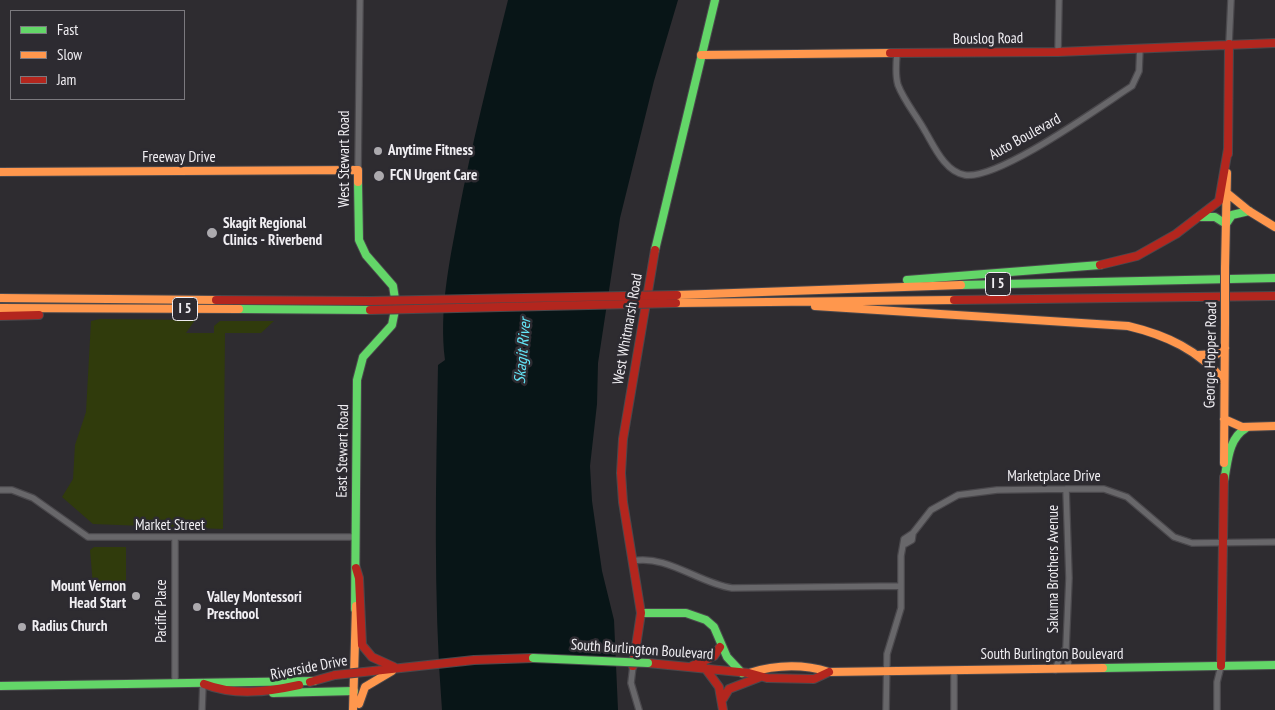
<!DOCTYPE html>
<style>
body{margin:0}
#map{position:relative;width:1275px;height:710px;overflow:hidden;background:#2e2c30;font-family:"PT Sans Narrow",sans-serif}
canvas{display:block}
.legend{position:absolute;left:10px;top:10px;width:175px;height:90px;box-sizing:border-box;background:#2d2b31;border:1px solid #7b797e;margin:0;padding:6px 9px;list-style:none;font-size:15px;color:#f0eef2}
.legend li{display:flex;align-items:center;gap:10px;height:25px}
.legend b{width:25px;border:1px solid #7b797e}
</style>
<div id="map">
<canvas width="1275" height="710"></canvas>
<ul class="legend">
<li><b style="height:6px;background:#63d668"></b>Fast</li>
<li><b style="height:6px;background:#ff974d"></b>Slow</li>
<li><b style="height:6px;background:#b3261e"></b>Jam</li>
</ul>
</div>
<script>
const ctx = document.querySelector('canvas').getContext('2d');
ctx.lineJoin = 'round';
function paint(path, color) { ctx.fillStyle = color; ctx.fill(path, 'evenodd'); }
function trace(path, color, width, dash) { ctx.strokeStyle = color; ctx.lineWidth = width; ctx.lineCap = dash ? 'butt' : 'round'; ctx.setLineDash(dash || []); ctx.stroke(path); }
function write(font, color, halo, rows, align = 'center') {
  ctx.font = font + ' "PT Sans Narrow",sans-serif'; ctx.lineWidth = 5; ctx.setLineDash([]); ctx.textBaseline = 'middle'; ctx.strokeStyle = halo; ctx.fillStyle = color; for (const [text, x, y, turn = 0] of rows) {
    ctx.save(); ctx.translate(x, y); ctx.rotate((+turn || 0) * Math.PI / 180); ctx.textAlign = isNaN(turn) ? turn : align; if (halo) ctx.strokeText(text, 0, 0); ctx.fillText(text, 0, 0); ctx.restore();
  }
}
paint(new Path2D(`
 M 100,319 L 195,320 L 186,333 L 214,333 L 214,326 L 220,321 L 274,321 L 261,333 L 225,333 L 223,529 L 93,524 L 62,497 L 73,479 L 75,445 L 86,412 L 91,321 Z
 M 94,547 L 126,547 L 126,585 L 115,583 L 93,585 L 90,550 Z`), '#303b0c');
paint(new Path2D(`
 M 508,0 L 678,0 L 654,81 L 620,218 L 598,363 L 597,404 L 590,466 L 592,501 L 602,571 L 614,620 L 618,710 L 442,710 C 433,595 436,480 438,365 L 445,360 C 439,311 449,264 458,216 C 472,143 490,72 508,0 Z`), '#081517');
const street = new Path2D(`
 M 1229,44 L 1231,0
 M 1058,52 L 1059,0
 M 897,54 C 896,64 895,75 898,85 C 904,101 917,116 925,131 C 934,146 945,172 965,175 C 999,180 1101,106 1132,86 L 1139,71 L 1140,48
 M 358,170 L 360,0
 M 1066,489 L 1069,578 L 1066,648 L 1069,669
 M 0,490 L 12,490 L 33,498 L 88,537 L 355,537
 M 905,544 L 912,540 L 913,533 L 931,510 L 958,495 L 997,490 L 1066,489 L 1104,489 L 1127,497 L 1174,537 L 1192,543 L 1275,542
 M 632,561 C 667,554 698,583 732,588 L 901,586
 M 633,666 L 631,683 L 639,710
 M 954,670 L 954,710
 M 1055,670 L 1060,657 L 1066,648
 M 175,684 L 175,538
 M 202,710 L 203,683
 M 886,710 L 887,654 L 901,608 L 901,556 L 904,539 L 913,533
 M 1217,710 L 1217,682 L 1221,666`);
const fast = new Path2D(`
 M 1199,217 L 1215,217 L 1226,224 L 1232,215 L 1249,211
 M 655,250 L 715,0
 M 907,280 L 1100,265
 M 961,285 L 1275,278
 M 239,309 L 370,310
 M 1224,481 C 1228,461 1228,439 1246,428
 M 355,609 L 357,380 L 363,357 L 392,325 L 396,305 L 393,286 L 366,255 L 359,240 L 358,182
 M 641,613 L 686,613 L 706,620 L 714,627 L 727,657 L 742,673
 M 1103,668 L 1275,665
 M 0,686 L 314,681
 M 273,693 L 354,691`);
const slow = new Path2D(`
 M 701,55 L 890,53
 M 0,172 L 358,170 L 358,182
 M 1227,193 L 1249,211 L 1275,227
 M 1225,268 L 1227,173
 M 677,295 L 961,285
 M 0,298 L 216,300
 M 676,303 L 954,300
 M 815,306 L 1128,326 C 1166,335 1199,350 1224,381
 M 0,308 L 239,309
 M 1198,355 L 1217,354 L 1225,348
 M 1224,419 L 1242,427 L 1275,426
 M 1224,463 L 1225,323
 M 749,673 C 775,665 803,664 829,672 L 1103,668
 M 359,704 L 365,687 L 392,671
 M 353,710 L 356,606`);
const jam = new Path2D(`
 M 890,53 L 1058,52 L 1275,43
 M 1228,154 L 1229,44
 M 1100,265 L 1137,256 L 1176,234 L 1219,201 L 1228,149
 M 216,300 L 370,301
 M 954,300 L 1275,296
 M 0,316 L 39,315
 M 356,568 L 359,578 L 362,645 L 372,657 L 394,667
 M 648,663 L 749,673 L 767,678 L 814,679 L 829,672
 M 633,666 L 641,613 L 623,502 L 621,473 L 623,439 L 655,250
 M 692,666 L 714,656 L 720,647
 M 1221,666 L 1224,477
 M 705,668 L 719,687 L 723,710
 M 364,672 L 474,660 L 533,658
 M 310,682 L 335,675
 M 204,684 C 235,696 267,692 299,685
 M 723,699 L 729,689 L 760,677`);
trace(street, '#4a484c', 8);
trace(fast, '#4a484c', 10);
trace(slow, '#4a484c', 10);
trace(jam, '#4a484c', 10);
trace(street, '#68676a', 5.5);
trace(fast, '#63d668', 8);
trace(slow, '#ff974d', 8);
trace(jam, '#b3261e', 8);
const fastBridge = new Path2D(`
 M 533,658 L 648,663`);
const slowBridge = new Path2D(`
 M 1225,268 L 1225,323`);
const jamBridge = new Path2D(`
 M 370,301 L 677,295
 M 370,310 L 676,303
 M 335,675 L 364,672`);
trace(fastBridge, '#4a484c', 10, []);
trace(slowBridge, '#4a484c', 10, []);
trace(jamBridge, '#4a484c', 10, []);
trace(fastBridge, '#63d668', 8);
trace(slowBridge, '#ff974d', 8);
trace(jamBridge, '#b3261e', 8);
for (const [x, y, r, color] of [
 [378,151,5,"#acaaae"],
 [379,176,6,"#acaaae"],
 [212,233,6,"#acaaae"],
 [136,596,5,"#acaaae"],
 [197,607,5,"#acaaae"],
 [22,627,5,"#acaaae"]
]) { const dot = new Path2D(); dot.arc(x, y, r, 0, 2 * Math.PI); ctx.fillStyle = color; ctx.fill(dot); trace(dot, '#2d2b31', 2); }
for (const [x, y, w] of [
 [998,284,25],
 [185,309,25]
]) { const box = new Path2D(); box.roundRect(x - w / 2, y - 11.5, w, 23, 4); ctx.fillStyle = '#2d2b31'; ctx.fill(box); trace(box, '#f0eef2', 1); }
write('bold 14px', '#f0eef2', null, [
 ["I 5",998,284],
 ["I 5",185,309]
]);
write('15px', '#f0eef2', '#2d2b31', [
 ["Bouslog Road",988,39,-1],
 ["Auto Boulevard",1025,137,-29],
 ["Freeway Drive",179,158],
 ["West Stewart Road",345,159,-90],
 ["West Whitmarsh Road",628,329,-80],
 ["George Hopper Road",1211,355,-89],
 ["East Stewart Road",343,451,-89],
 ["Marketplace Drive",1054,477],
 ["Market Street",170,526],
 ["Sakuma Brothers Avenue",1054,569,-90],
 ["Pacific Place",162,611,-90],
 ["South Burlington Boulevard",642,650,4],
 ["South Burlington Boulevard",1052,655],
 ["Riverside Drive",309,668,-11]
]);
write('bold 15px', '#f0eef2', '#2d2b31', [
 ["Anytime Fitness",388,151],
 ["FCN Urgent Care",390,176],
 ["Skagit Regional",223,224],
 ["Clinics - Riverbend",223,241],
 ["Mount Vernon",126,587,"right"],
 ["Head Start",126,604,"right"],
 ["Valley Montessori",207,598],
 ["Preschool",207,615],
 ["Radius Church",32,627]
], 'left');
write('italic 16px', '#64e6f8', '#2d2b31', [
 ["Skagit River",523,351,-85]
]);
</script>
